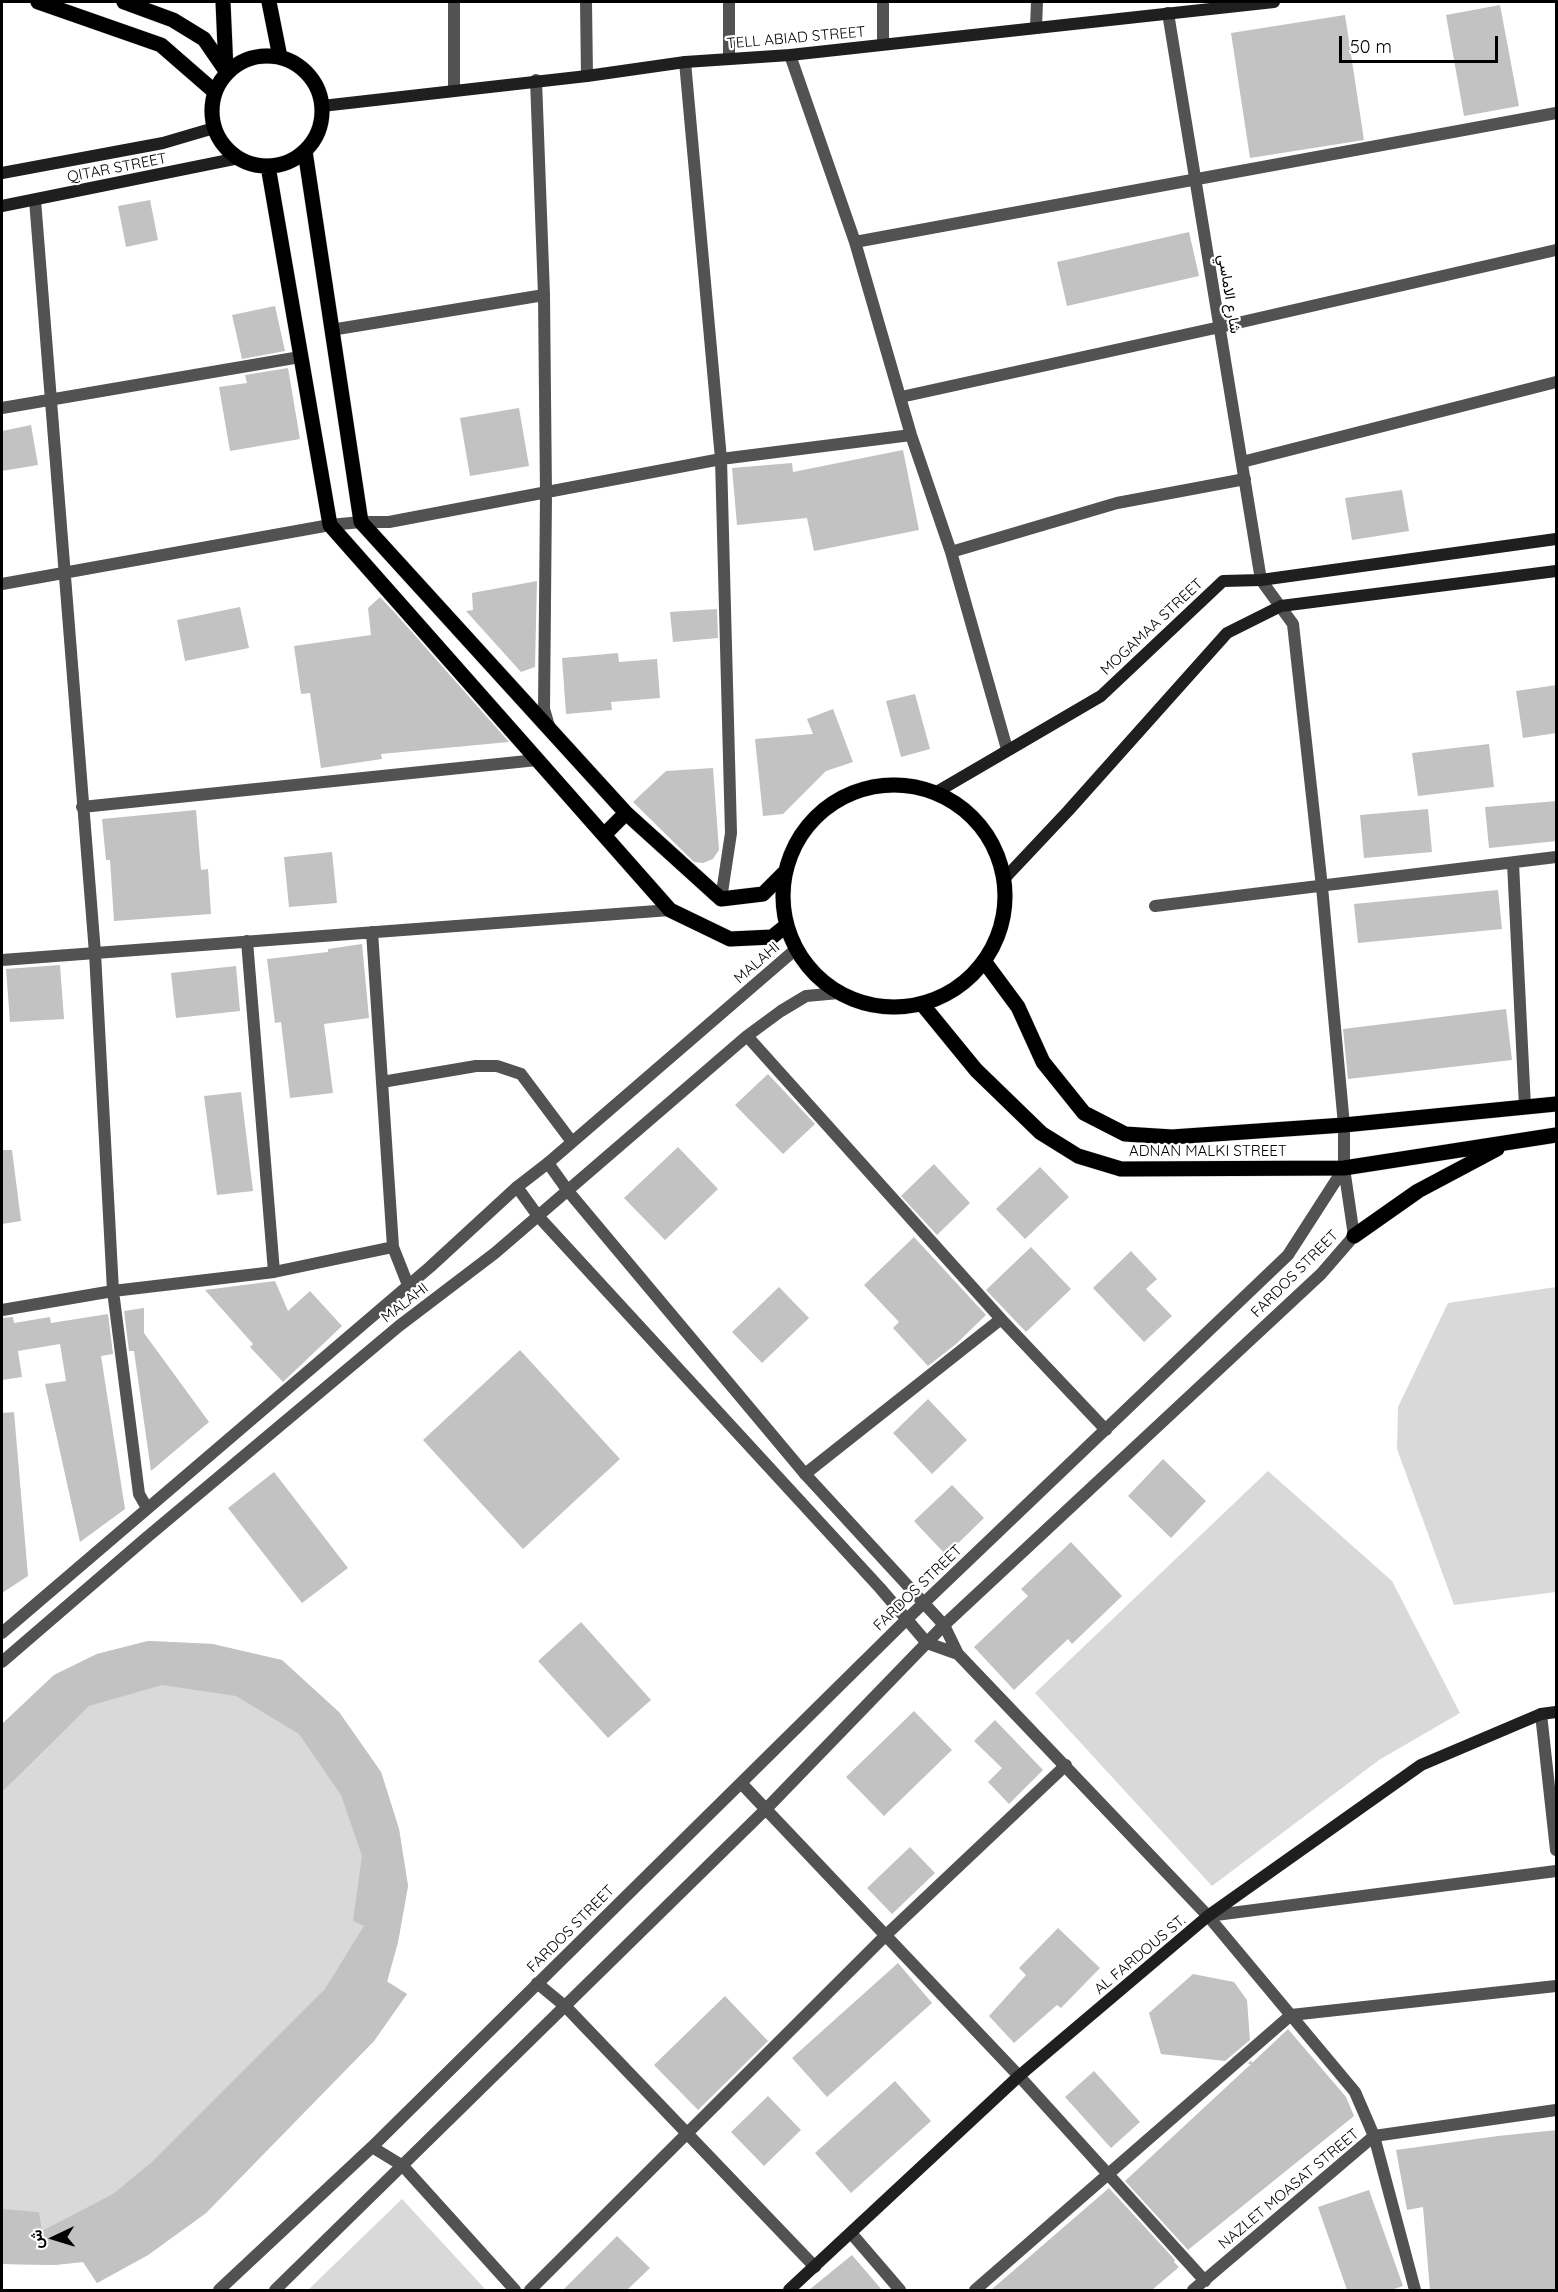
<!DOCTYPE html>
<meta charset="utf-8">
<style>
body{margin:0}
#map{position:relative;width:1558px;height:2292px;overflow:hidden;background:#fff;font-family:Quicksand,Vazirmatn,sans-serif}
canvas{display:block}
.frame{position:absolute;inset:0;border:3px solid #000;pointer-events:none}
.north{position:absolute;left:24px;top:2208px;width:60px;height:60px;-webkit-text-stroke:4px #fff;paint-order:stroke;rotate:266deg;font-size:16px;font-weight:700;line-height:24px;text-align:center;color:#000}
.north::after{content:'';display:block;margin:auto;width:21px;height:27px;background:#000;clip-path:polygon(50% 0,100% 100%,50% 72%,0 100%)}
.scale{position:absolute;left:1339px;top:36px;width:159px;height:27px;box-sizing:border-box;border:3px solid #000;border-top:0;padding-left:8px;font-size:18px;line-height:21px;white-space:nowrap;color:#000;-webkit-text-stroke:4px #fff;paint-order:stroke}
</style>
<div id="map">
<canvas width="1558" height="2292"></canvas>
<div class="frame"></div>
<div class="north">ش</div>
<div class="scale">50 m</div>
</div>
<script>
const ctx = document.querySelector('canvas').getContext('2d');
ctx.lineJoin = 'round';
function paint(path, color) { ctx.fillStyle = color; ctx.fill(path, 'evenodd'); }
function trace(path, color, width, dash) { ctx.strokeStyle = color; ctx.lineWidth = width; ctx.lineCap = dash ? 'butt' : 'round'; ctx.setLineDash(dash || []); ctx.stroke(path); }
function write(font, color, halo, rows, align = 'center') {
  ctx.font = font + ' Quicksand,Vazirmatn,sans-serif'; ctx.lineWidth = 4.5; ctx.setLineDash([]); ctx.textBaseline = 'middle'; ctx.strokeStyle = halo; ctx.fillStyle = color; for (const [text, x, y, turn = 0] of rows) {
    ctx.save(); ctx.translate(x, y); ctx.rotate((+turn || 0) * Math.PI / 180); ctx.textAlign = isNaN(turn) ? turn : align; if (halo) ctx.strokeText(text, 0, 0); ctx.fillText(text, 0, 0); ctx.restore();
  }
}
paint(new Path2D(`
 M 1556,1287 L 1556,1592 L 1454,1605 L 1397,1449 L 1398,1407 L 1448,1303 Z
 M 1268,1471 L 1392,1581 L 1460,1713 L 1379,1760 L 1212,1886 L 1035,1693 Z
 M 148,1641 L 213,1644 L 339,1712 L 381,1772 L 399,1829 L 408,1886 L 398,1942 L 387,1981 L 407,1994 L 374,2041 L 206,2213 L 148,2255 L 97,2283 L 83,2262 L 54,2265 L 2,2264 L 2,1724 L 54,1675 L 97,1654 Z
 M 402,2199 L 486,2290 L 308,2290 Z`), '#d9d9d9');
paint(new Path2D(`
 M 1500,5 L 1519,106 L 1464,116 L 1446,15 Z
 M 1345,15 L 1364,140 L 1250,158 L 1231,33 Z
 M 150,200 L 158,240 L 126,247 L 118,206 Z
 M 1189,232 L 1199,276 L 1067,306 L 1057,262 Z
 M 275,306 L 285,351 L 242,359 L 232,315 Z
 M 288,368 L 300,439 L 230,451 L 219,387 L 247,383 L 245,375 Z
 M 519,408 L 529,466 L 470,476 L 460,418 Z
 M 31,425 L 38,465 L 2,471 L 2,431 Z
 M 903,450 L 919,530 L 814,551 L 807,518 L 737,525 L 732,468 L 792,463 L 793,472 Z
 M 1402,490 L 1409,531 L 1352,540 L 1345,498 Z
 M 537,581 L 535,667 L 521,672 L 466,611 L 473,610 L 472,593 Z
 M 380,597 L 396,614 L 509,742 L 381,754 L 382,759 L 321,768 L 310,693 L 301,694 L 294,646 L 371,635 L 368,608 Z
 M 240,607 L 249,648 L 185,661 L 177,620 Z
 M 717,609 L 718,638 L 673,642 L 670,612 Z
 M 618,653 L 619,662 L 657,659 L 660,698 L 611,702 L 612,710 L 566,714 L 562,658 Z
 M 1557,685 L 1557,733 L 1523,738 L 1516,691 Z
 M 915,694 L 930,749 L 901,757 L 886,701 Z
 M 833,709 L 853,762 L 826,771 L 783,814 L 763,816 L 755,739 L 813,734 L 807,719 Z
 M 1489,744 L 1494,787 L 1418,796 L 1412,753 Z
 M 713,768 L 719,850 L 713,859 L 703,863 L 694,862 L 633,802 L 666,771 Z
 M 1557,801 L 1557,841 L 1489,848 L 1485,807 Z
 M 1428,809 L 1432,852 L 1364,858 L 1360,815 Z
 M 196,810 L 201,870 L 208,869 L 211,914 L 114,921 L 110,860 L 106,860 L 102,819 Z
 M 332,852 L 337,903 L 289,907 L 284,857 Z
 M 1498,890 L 1502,929 L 1358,943 L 1354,904 Z
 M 362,944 L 369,1018 L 324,1024 L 333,1093 L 290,1098 L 281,1022 L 275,1023 L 267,959 L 328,952 L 328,949 Z
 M 60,965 L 64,1019 L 10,1022 L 6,969 Z
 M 236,966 L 240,1011 L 176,1018 L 171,973 Z
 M 1506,1009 L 1512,1060 L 1348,1079 L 1343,1029 Z
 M 768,1074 L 815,1124 L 783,1154 L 735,1105 Z
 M 241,1092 L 253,1191 L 217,1195 L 204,1096 Z
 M 678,1147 L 718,1189 L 665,1240 L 624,1198 Z
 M 2,1150 L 12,1150 L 21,1221 L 2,1224 Z
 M 934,1164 L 970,1203 L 937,1235 L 901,1196 Z
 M 1040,1167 L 1069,1197 L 1025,1239 L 996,1209 Z
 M 914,1237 L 986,1315 L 956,1344 L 928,1366 L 893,1328 L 899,1322 L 864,1285 Z
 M 1031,1247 L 1071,1289 L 1026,1332 L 986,1290 Z
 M 1131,1251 L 1157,1279 L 1146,1289 L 1172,1316 L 1144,1342 L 1093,1288 Z
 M 275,1281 L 288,1311 L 310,1291 L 342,1326 L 283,1382 L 250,1347 L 253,1344 L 205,1290 Z
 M 779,1287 L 809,1318 L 762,1363 L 732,1332 Z
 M 144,1308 L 144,1333 L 209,1422 L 151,1471 L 134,1351 L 129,1351 L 124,1311 Z
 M 108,1314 L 113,1354 L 101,1356 L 125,1509 L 80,1542 L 45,1384 L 66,1381 L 60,1344 L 18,1351 L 22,1377 L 2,1380 L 2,1318 L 13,1317 L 14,1323 L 50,1317 L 51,1323 Z
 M 520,1350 L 620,1459 L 523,1549 L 423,1440 Z
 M 928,1399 L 967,1440 L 932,1474 L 893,1433 Z
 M 14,1412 L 28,1576 L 2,1593 L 2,1413 Z
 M 1163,1459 L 1206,1501 L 1171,1538 L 1128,1496 Z
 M 274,1472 L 348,1568 L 302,1603 L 228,1508 Z
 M 952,1485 L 984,1518 L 946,1555 L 914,1521 Z
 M 1071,1542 L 1122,1596 L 1072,1644 L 1068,1639 L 1014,1690 L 974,1647 L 1028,1596 L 1021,1589 Z
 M 581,1622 L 651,1700 L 608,1738 L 538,1661 Z
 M 148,1641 L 213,1644 L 282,1660 L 339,1712 L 381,1772 L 399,1829 L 408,1886 L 398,1942 L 387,1982 L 407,1994 L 374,2041 L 206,2213 L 148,2255 L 97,2283 L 83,2262 L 54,2265 L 2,2264 L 2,2209 L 39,2212 L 42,2231 L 113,2194 L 153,2161 L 325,1989 L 364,1926 L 353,1921 L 362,1856 L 341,1795 L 299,1734 L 236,1696 L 162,1685 L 89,1706 L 2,1792 L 2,1724 L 54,1675 L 97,1654 Z
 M 914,1711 L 952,1750 L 884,1816 L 846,1777 Z
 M 995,1720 L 1043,1770 L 1009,1804 L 988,1782 L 1002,1768 L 974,1741 Z
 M 910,1847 L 935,1873 L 892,1914 L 867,1888 Z
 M 1058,1928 L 1100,1968 L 1061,2008 L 1057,2005 L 1014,2043 L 989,2016 L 1026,1975 L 1019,1968 Z
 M 898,1963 L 932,2003 L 827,2097 L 792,2058 Z
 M 1193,1974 L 1234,1982 L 1247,2000 L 1250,2040 L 1225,2061 L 1161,2054 L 1149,2013 Z
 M 725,1996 L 768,2041 L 698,2110 L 654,2065 Z
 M 1288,2029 L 1346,2097 L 1354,2116 L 1188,2250 L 1125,2181 L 1251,2064 L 1248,2064 L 1251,2060 L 1252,2063 Z
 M 1094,2071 L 1140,2122 L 1111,2148 L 1065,2097 Z
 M 895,2081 L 931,2121 L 851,2193 L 815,2153 Z
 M 768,2096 L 801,2130 L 764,2166 L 731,2132 Z
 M 1557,2130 L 1557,2290 L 1430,2290 L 1423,2207 L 1407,2210 L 1396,2150 L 1498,2136 Z
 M 1109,2188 L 1175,2260 L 1174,2262 L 1179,2267 L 1152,2290 L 991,2290 Z
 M 1369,2190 L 1403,2286 L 1391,2290 L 1347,2290 L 1318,2207 Z
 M 617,2236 L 650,2268 L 627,2290 L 563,2290 Z
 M 852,2255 L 882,2290 L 809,2290 Z`), '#c2c2c2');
const primary = new Path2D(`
 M 38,2 L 161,45 L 215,92
 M 124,2 L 173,20 L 204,39 L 226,71
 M 223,2 L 226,70
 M 269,2 L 280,57
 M212 111a55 55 0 1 1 110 0a55 55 0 1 1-110 0Z
 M 305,151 L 361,522 L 626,813 L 721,899 L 763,894 L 784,873
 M 268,166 L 330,525 L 670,910 L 730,939 L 772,937 L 787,925
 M783 896a111 111 0 1 1 222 0a111 111 0 1 1-222 0Z
 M 604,835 L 626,813
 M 984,961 L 1018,1007 L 1043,1062 L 1084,1113 L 1125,1134 L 1172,1137 L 1344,1125 L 1556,1104
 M 922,1004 L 976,1070 L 1041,1133 L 1078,1156 L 1121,1169 L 1344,1168 L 1556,1135
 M 1354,1236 L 1418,1191 L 1497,1149`);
trace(primary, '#dbdbdb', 16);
trace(new Path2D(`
 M 454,2 L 454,90
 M 586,2 L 587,76
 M 729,2 L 729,59
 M 1036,27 L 1037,2
 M 883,44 L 883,2
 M 790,55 L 855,242 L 911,435 L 951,552 L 1007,749
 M 685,62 L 721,459 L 731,833 L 721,899
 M 536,80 L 544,295 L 546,494 L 544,709 L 549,726
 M 35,200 L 95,953 L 113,1291 L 139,1494 L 147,1508
 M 855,242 L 1556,113
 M 331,330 L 544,295
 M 901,397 L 1220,327 L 1556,250
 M 2,408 L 300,357
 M 1242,462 L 1556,382
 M 951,552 L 1117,503 L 1245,479
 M 2,584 L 330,525 L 361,522 L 389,522 L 721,459 L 911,435
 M 82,807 L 537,760
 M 1513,863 L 1525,1107
 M 1155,906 L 1556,857
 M 372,932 L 393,1247 L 408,1285
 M 247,941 L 274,1272
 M 2,960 L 670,910
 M 747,1036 L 1001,1319 L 1106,1430
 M 382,1082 L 476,1066 L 497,1066 L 521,1074 L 572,1142
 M 2,1310 L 113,1291 L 274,1272 L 393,1247
 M 805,1474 L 1001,1319
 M 2,1633 L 430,1267 L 517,1187 L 548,1163 L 796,949
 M 2,1662 L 146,1538 L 399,1326 L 495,1253 L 747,1036 L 781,1011 L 806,996 L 839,993
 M 1541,1714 L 1556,1850
 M 741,1783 L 1019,2076 L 1205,2281
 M 1208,1916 L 1556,1871
 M 537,1983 L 566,2007 L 815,2267
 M 372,2147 L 403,2166 L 515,2290
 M 851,2233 L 900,2290
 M 219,2290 L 372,2147 L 906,1620 L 1288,1255 L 1344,1168
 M 275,2290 L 766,1809 L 944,1625 L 1321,1274 L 1354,1236 L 1344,1168 L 1344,1125 L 1322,887 L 1293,624 L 1261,580 L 1168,13
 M 530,2290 L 886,1935 L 1066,1765
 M 975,2290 L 1291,2015 L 1556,1986
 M 1193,2290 L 1374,2136 L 1556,2110`), '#525252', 12);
trace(new Path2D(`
 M 548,1163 L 568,1191 L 805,1474 L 944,1625 L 958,1654 L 1208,1916 L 1355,2092 L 1374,2136 L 1415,2290
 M 517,1187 L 538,1216 L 880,1588 L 927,1643 L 958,1654`), '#525252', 12);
trace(new Path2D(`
 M 322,106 L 587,76 L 685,62 L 790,55 L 1274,2
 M 2,173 L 163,143 L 214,128
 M 2,206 L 239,158
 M 935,793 L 1101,696 L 1223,581 L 1261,580 L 1556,539
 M 1004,879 L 1068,811 L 1227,633 L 1281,606 L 1556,571
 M 789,2290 L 1019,2076 L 1208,1916 L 1421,1765 L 1541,1714 L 1556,1712`), '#1f1f1f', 12);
trace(primary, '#000', 15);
write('15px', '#000', '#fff', [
 ["TELL ABIAD STREET",796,38,-5],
 ["QITAR STREET",117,168,-11],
 ["شارع الاماسي",1229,294,81],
 ["MOGAMAA STREET",1152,627,-43],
 ["MALAHI",757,963,-41],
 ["ADNAN MALKI STREET",1208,1151],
 ["FARDOS STREET",1295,1274,-45],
 ["MALAHI",405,1303,-38],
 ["FARDOS STREET",918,1588,-44],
 ["FARDOS STREET",571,1929,-45],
 ["AL FARDOUS ST.",1140,1955,-40],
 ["NAZLET MOASAT STREET",1289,2189,-40]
]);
</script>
